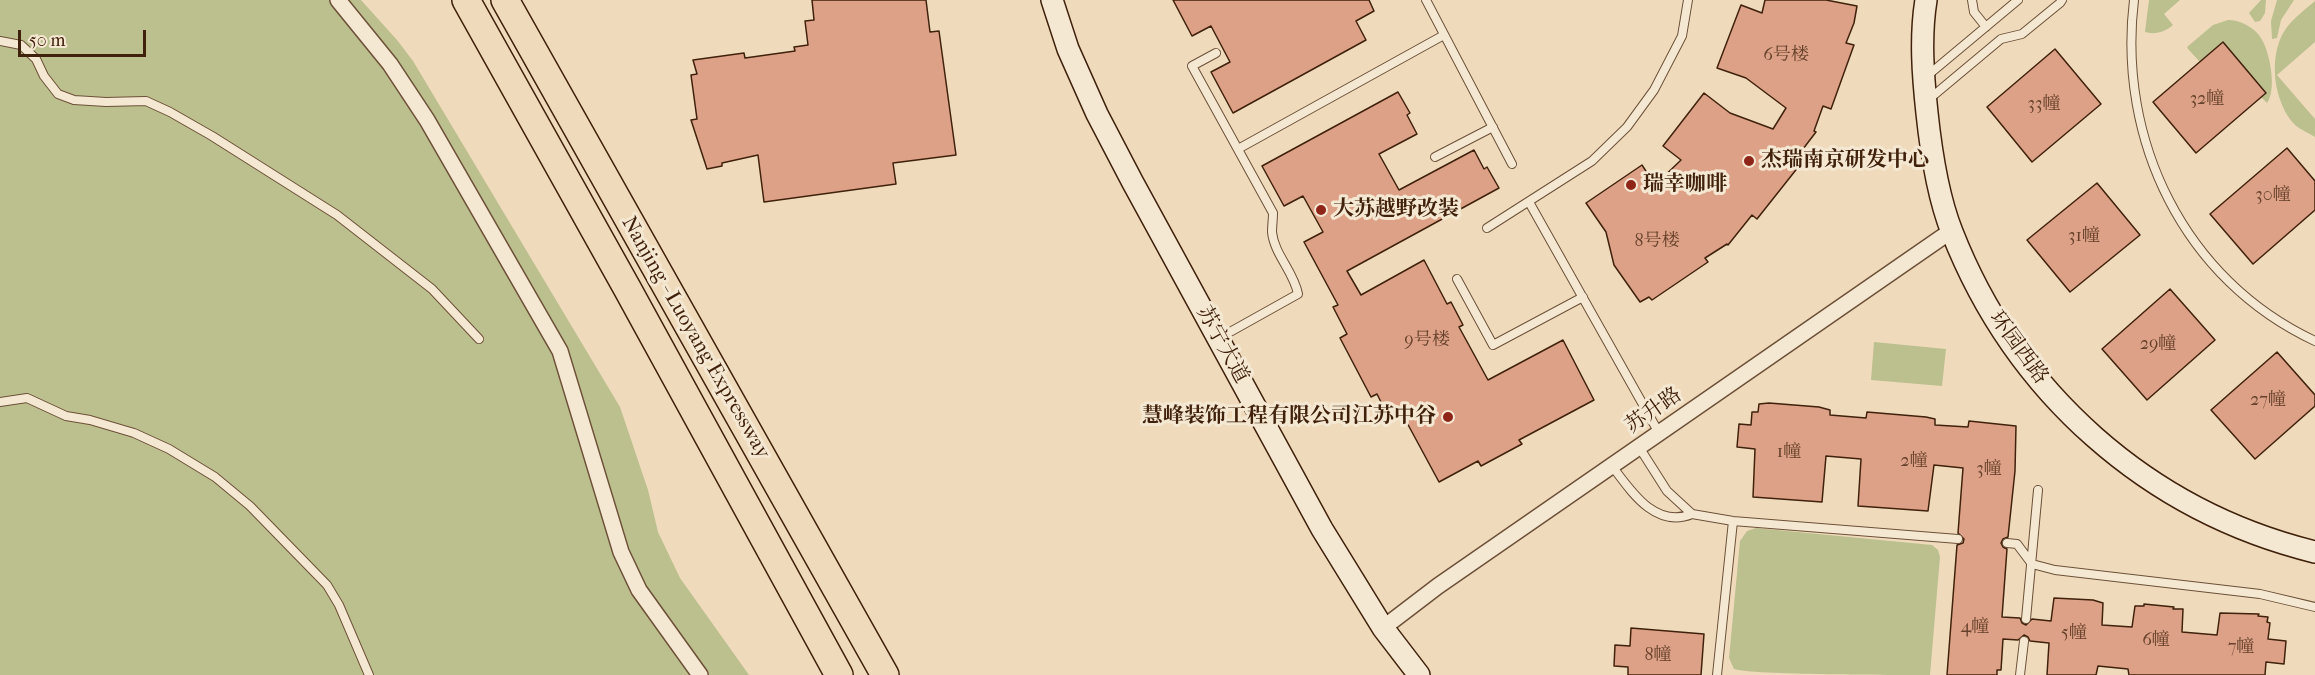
<!DOCTYPE html>
<meta charset="utf-8">
<style>
body{margin:0}
#map{position:relative;width:2315px;height:675px;overflow:hidden;background:#efdbbc;font-family:"IM FELL French Canon",serif}
canvas{display:block}
.scale{position:absolute;left:18px;top:30px;width:128px;height:27px;box-sizing:border-box;border:3px solid #40210b;border-top:0;padding-left:8px;font-size:18px;line-height:21px;white-space:nowrap;color:#40210b;-webkit-text-stroke:4px #f5e8d3;paint-order:stroke}
</style>
<div id="map">
<canvas width="2315" height="675"></canvas>
<div class="scale">50 m</div>
</div>
<script>
const ctx = document.querySelector('canvas').getContext('2d');
ctx.lineJoin = 'round';
function paint(path, color) { ctx.fillStyle = color; ctx.fill(path, 'evenodd'); }
function trace(path, color, width, dash) { ctx.strokeStyle = color; ctx.lineWidth = width; ctx.lineCap = dash ? 'butt' : 'round'; ctx.setLineDash(dash || []); ctx.stroke(path); }
function write(font, color, halo, rows, align = 'center') {
  ctx.font = font + ' "IM FELL French Canon","Noto Serif SC",serif'; ctx.lineWidth = 6; ctx.setLineDash([]); ctx.textBaseline = 'middle'; ctx.strokeStyle = halo; ctx.fillStyle = color; for (const [text, x, y, turn = 0] of rows) {
    ctx.save(); ctx.translate(x, y); ctx.rotate((+turn || 0) * Math.PI / 180); ctx.textAlign = isNaN(turn) ? turn : align; if (halo) ctx.strokeText(text, 0, 0); ctx.fillText(text, 0, 0); ctx.restore();
  }
}
paint(new Path2D(`
 M 0,0 L 361,0 L 397,40 L 413,61 L 620,407 L 648,490 L 658,532 L 680,578 L 749,675 L 0,675 Z
 M 2149,0 L 2180,0 L 2164,14 L 2173,25 C 2165,32 2155,35 2145,32 Z
 M 2261,0 L 2266,0 L 2265,13 L 2260,21 L 2255,22 L 2249,13 Z
 M 2277,0 L 2294,0 L 2281,20 L 2277,38 L 2272,39 L 2271,21 Z
 M 2315,1 L 2315,42 L 2277,75 L 2315,119 L 2315,137 C 2309,133 2301,130 2295,125 C 2273,102 2268,56 2285,30 C 2292,19 2306,9 2315,1 Z
 M 2228,20 C 2240,20 2254,27 2261,38 C 2270,52 2277,90 2267,103 L 2261,97 L 2266,92 L 2223,43 L 2200,62 L 2188,49 L 2187,47 L 2213,25 Z
 M 1874,342 L 1946,349 L 1942,386 L 1871,380 Z
 M 1756,528 L 1932,545 L 1938,550 L 1940,557 L 1930,675 C 1898,675 1752,675 1734,669 L 1729,658 L 1740,541 L 1747,531 Z`), '#bcbf8e');
const building = new Path2D(`
 M 812,0 L 926,0 L 930,32 L 939,31 L 956,155 L 893,163 L 896,184 L 764,202 L 758,155 L 722,163 L 722,166 L 707,169 L 691,120 L 697,119 L 691,75 L 697,74 L 693,60 L 744,53 L 745,58 L 795,51 L 794,47 L 808,45 L 805,21 L 814,20 Z
 M 1173,0 L 1369,0 L 1374,11 L 1356,21 L 1366,40 L 1233,113 L 1211,72 L 1230,62 L 1211,26 L 1192,36 Z
 M 1765,0 L 1826,0 L 1857,6 L 1854,23 L 1846,43 L 1854,45 L 1831,109 L 1823,106 L 1814,131 L 1816,132 L 1793,162 L 1799,166 L 1757,219 L 1752,215 L 1728,245 L 1727,244 L 1705,258 L 1708,262 L 1652,300 L 1649,297 L 1640,302 L 1614,265 L 1606,232 L 1586,203 L 1642,165 L 1655,185 L 1681,160 L 1663,146 L 1704,93 L 1730,113 L 1773,129 L 1786,108 L 1746,78 L 1717,68 L 1741,5 L 1762,13 Z
 M 2223,42 L 2266,93 L 2196,153 L 2153,102 Z
 M 2055,49 L 2101,104 L 2032,162 L 1987,107 Z
 M 1398,92 L 1410,113 L 1407,115 L 1417,134 L 1379,154 L 1399,190 L 1474,150 L 1484,169 L 1487,167 L 1499,188 L 1347,271 L 1361,295 L 1424,260 L 1447,304 L 1451,302 L 1463,325 L 1459,327 L 1488,380 L 1563,340 L 1594,400 L 1519,440 L 1522,444 L 1481,466 L 1478,461 L 1439,482 L 1399,408 L 1387,414 L 1377,394 L 1371,397 L 1340,338 L 1347,334 L 1333,307 L 1338,305 L 1304,242 L 1323,232 L 1303,196 L 1284,206 L 1262,166 Z
 M 2287,148 L 2315,181 L 2315,210 L 2253,264 L 2210,214 Z
 M 2097,183 L 2140,235 L 2070,292 L 2027,240 Z
 M 2170,289 L 2215,340 L 2147,400 L 2102,349 Z
 M 2277,352 L 2315,395 L 2315,406 L 2255,459 L 2211,410 Z
 M 1769,403 L 1819,407 L 1830,410 L 1830,415 L 1866,418 L 1867,412 L 1926,417 L 1935,419 L 1935,425 L 1968,427 L 1969,421 L 2016,426 L 2015,471 L 2008,537 L 2003,539 L 2001,543 L 2003,547 L 2007,549 L 2002,617 L 2020,618 L 2022,623 L 2026,625 L 2032,619 L 2051,621 L 2054,598 L 2093,600 L 2103,603 L 2102,625 L 2132,627 L 2135,606 L 2144,606 L 2144,604 L 2174,607 L 2173,609 L 2183,609 L 2182,632 L 2217,635 L 2220,613 L 2259,614 L 2258,616 L 2268,617 L 2267,622 L 2270,623 L 2268,639 L 2286,641 L 2284,664 L 2266,662 L 2265,675 L 2129,675 L 2128,669 L 2098,666 L 2096,675 L 2047,675 L 2049,643 L 2030,641 L 2028,637 L 2024,635 L 2018,640 L 2003,639 L 2001,670 L 1997,670 L 1997,675 L 1947,675 L 1957,545 L 1963,543 L 1964,539 L 1958,533 L 1963,468 L 1934,465 L 1928,511 L 1858,506 L 1861,459 L 1826,456 L 1822,502 L 1753,497 L 1755,449 L 1737,447 L 1739,424 L 1751,425 L 1752,412 L 1758,412 L 1759,404 Z
 M 1631,628 L 1704,634 L 1701,675 L 1628,675 L 1628,667 L 1614,666 L 1615,645 L 1630,646 Z`);
paint(building, '#dca187');
trace(building, '#40210b', 1.5);
const lane = new Path2D(`
 M 1426,0 L 1512,164
 M 1972,0 L 1974,12 L 1986,27
 M 2134,0 C 2117,140 2184,280 2315,341
 M 0,41 L 21,45 L 36,59 L 44,76 L 58,94 L 74,100 L 106,102 L 146,101 L 170,112 L 212,136 L 337,215 L 432,289 L 479,339
 M 1216,53 L 1192,66 L 1273,213 C 1273,219 1272,226 1272,232 C 1274,254 1294,272 1298,294 L 1221,337
 M 1927,76 L 2018,0
 M 1928,100 L 2001,39 L 2022,34 L 2060,3 L 2062,0
 M 1238,149 L 1444,35
 M 1435,157 L 1493,127
 M 1529,202 L 1659,433
 M 1487,228 L 1592,161 L 1627,127 L 1654,90 L 1682,36 L 1688,0
 M 1457,279 L 1493,345 L 1583,297
 M 0,402 L 27,398 L 66,416 L 90,420 L 134,433 L 169,449 L 215,477 L 250,506 L 327,585 L 339,605 L 369,675
 M 1639,447 L 1667,491 L 1692,514 L 1733,521 L 1958,539
 M 1612,466 C 1631,491 1655,529 1692,514
 M 2007,543 L 2017,544 L 2032,564 L 2055,570 L 2260,594 L 2315,607
 M 2026,619 L 2038,490
 M 1717,675 L 1733,521
 M 2020,675 L 2024,641`);
const street = new Path2D(`
 M 338,0 L 390,64 L 427,120 L 560,351 L 621,552 L 639,590 L 700,675
 M 1383,628 L 1438,586 L 1951,231`);
const secondary = new Path2D(`
 M 1052,0 L 1068,49 L 1097,114 L 1132,181 L 1322,529 L 1383,628 L 1419,675
 M 1926,0 C 1920,37 1923,76 1927,113 C 1931,151 1938,197 1952,232 C 2015,393 2148,511 2315,552`);
const highway = new Path2D(`
 M 466,0 L 627,288 L 839,675
 M 505,0 L 885,675`);
trace(lane, '#6c5037', 10);
trace(street, '#6c5037', 18);
trace(secondary, '#40210b', 24);
trace(highway, '#40210b', 30);
trace(lane, '#f5e8d3', 8);
trace(street, '#f5e8d3', 15);
trace(secondary, '#f5e8d3', 21);
trace(highway, '#efdbbc', 27);
for (const [x, y, r, color] of [
 [1749,161,6,"#8f2418"],
 [1631,185,6,"#8f2418"],
 [1321,210,6,"#8f2418"],
 [1448,417,6,"#8f2418"]
]) { const dot = new Path2D(); dot.arc(x, y, r, 0, 2 * Math.PI); ctx.fillStyle = color; ctx.fill(dot); trace(dot, '#f5e8d3', 2); }
write('18px', '#67412a', null, [
 ["6号楼",1786,56],
 ["32幢",2207,100],
 ["33幢",2044,105],
 ["30幢",2273,196],
 ["31幢",2084,237],
 ["8号楼",1657,242],
 ["9号楼",1427,341],
 ["29幢",2158,345],
 ["27幢",2268,401],
 ["1幢",1789,453],
 ["2幢",1914,462],
 ["3幢",1989,470],
 ["4幢",1975,628],
 ["5幢",2074,634],
 ["6幢",2156,641],
 ["7幢",2241,648],
 ["8幢",1658,656]
]);
write('bold 21px', '#40210b', '#f5e8d3', [
 ["杰瑞南京研发中心",1761,161],
 ["瑞幸咖啡",1643,185],
 ["大苏越野改装",1333,210],
 ["慧峰装饰工程有限公司江苏中谷",1436,417,"right"]
], 'left');
write('21px', '#40210b', '#f5e8d3', [
 ["Nanjing - Luoyang Expressway",695,338,60],
 ["苏宁大道",1222,345,61],
 ["环园西路",2018,348,54],
 ["苏升路",1654,411,-35]
]);
</script>
